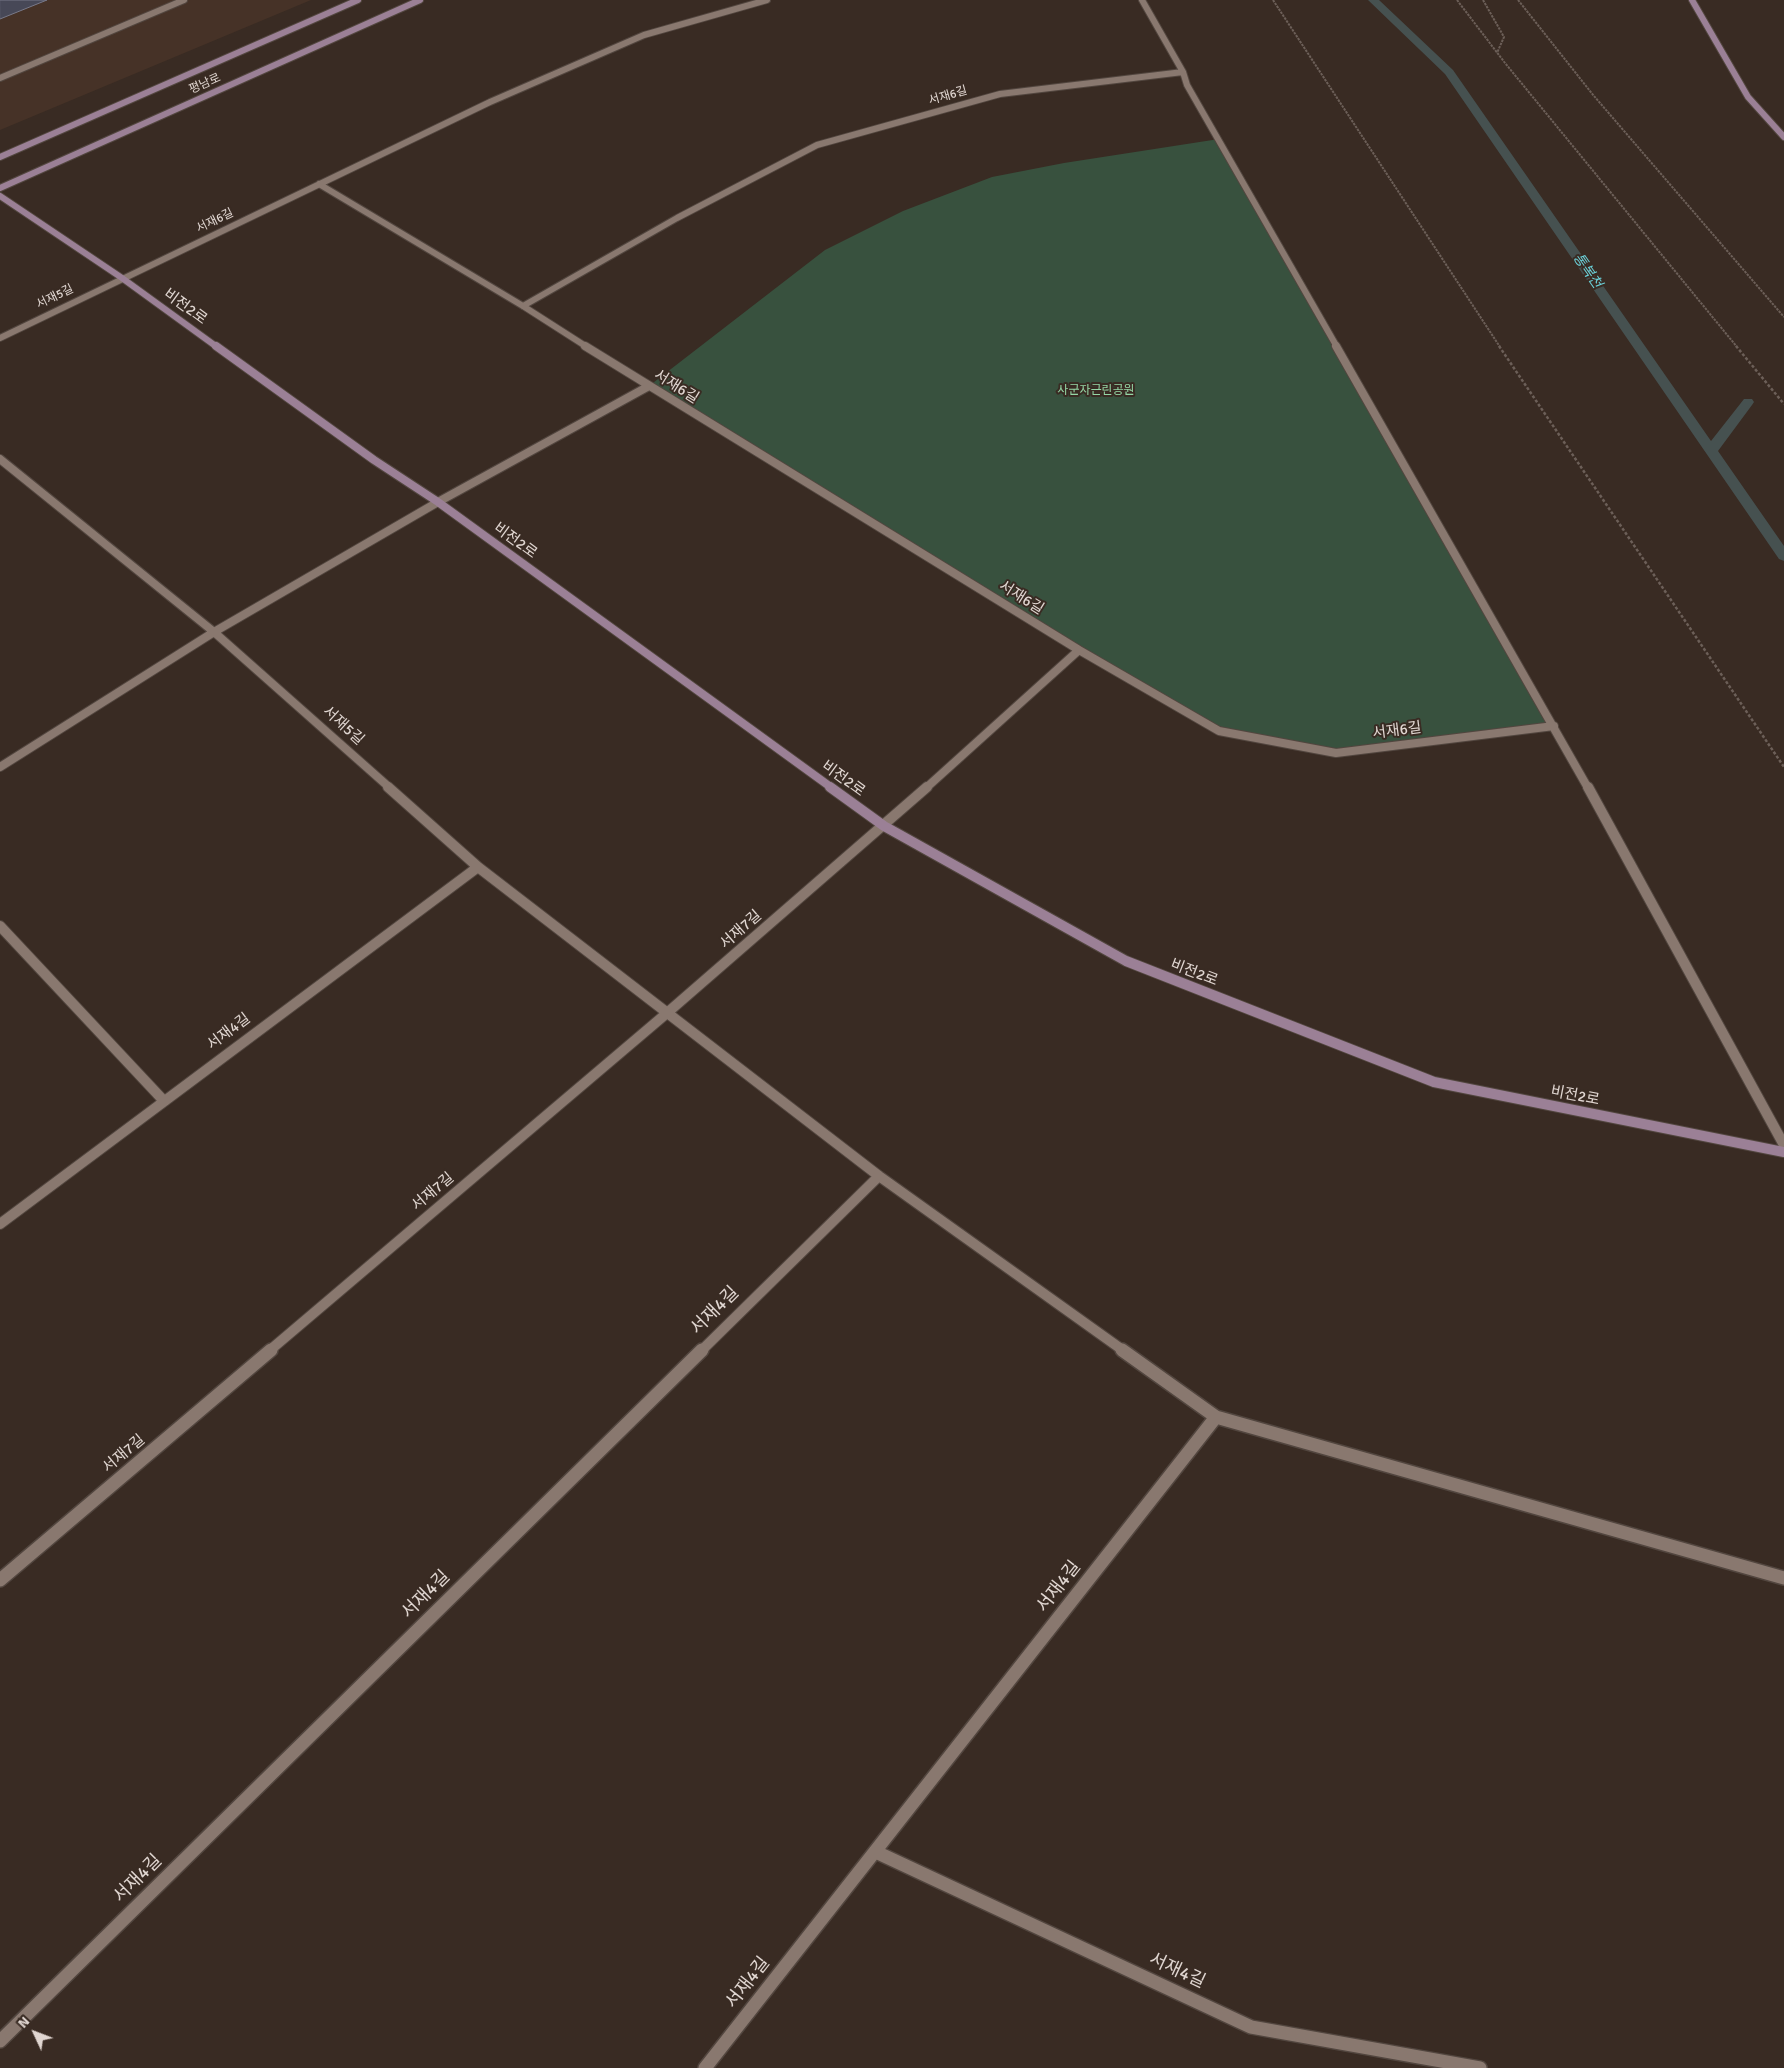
<!DOCTYPE html>
<meta charset="utf-8">
<style>
body{margin:0}
#map{position:relative;width:1784px;height:2068px;overflow:hidden;background:#392b23;font-family:Signika,sans-serif}
canvas{display:block}
.north{position:absolute;left:10px;top:2008px;width:50px;height:50px;-webkit-text-stroke:4px #392b23;paint-order:stroke;rotate:313deg;font-size:14px;font-weight:700;line-height:20px;text-align:center;color:#e0d6d1}
.north::after{content:'';display:block;margin:auto;width:18px;height:22px;background:#e0d6d1;clip-path:polygon(50% 0,100% 100%,50% 72%,0 100%)}
</style>
<div id="map">
<canvas width="1784" height="2068"></canvas>
<div class="north">N</div>
</div>
<script>
const ctx = document.querySelector('canvas').getContext('2d');
ctx.lineJoin = 'round';
function paint(path, color) { ctx.fillStyle = color; ctx.fill(path, 'evenodd'); }
function trace(path, color, width, dash) { ctx.strokeStyle = color; ctx.lineWidth = width; ctx.lineCap = dash ? 'butt' : 'round'; ctx.setLineDash(dash || []); ctx.stroke(path); }
function write(font, color, halo, rows, align = 'center') {
  ctx.font = font + ' Signika,"Noto Sans KR",sans-serif'; ctx.lineWidth = 4; ctx.setLineDash([]); ctx.textBaseline = 'middle'; ctx.strokeStyle = halo; ctx.fillStyle = color; for (const [text, x, y, turn = 0] of rows) {
    ctx.save(); ctx.translate(x, y); ctx.rotate((+turn || 0) * Math.PI / 180); ctx.textAlign = isNaN(turn) ? turn : align; if (halo) ctx.strokeText(text, 0, 0); ctx.fillText(text, 0, 0); ctx.restore();
  }
}
paint(new Path2D(`
 M 0,0 L 311,0 L 0,130 Z`), '#463227');
paint(new Path2D(`
 M 1219,139 L 1554,726 L 1336,753 L 1219,731 L 649,386 L 825,250 L 903,211 L 992,177 L 1064,163 Z`), '#38513e');
paint(new Path2D(`
 M 1368,0 L 1379,0 L 1453,70 L 1711,441 L 1744,399 L 1752,399 L 1754,402 L 1752,405 L 1718,451 L 1784,546 L 1784,561 L 1779,559 L 1445,74 Z`), '#465150');
const building = new Path2D(`
 M 0,0 L 47,0 L 0,19 Z`);
paint(building, '#474857');
trace(building, '#787989', 1);
const lane = new Path2D(`
 M 0,78 L 184,0`);
const streetFar3 = new Path2D(`
 M 1142,0 L 1183,72 L 1187,85 L 1337,347
 M 319,184 L 523,306 L 587,347
 M 523,306 L 677,218 L 817,145 L 1000,94 L 1183,72
 M 0,338 L 490,102 L 644,35 L 767,0`);
const streetFar2 = new Path2D(`
 M 585,346 L 1079,650 L 1219,731 L 1336,753 L 1554,726
 M 1336,346 L 1588,788
 M 0,459 L 214,632 L 390,788
 M 0,767 L 214,632 L 438,502 L 649,386
 M 926,788 L 1079,650`);
const streetFar1 = new Path2D(`
 M 388,787 L 478,867 L 879,1176 L 1124,1351
 M 1588,787 L 1784,1145
 M 0,926 L 164,1101
 M 0,1224 L 478,867
 M 269,1351 L 667,1013 L 927,787
 M 701,1351 L 879,1176`);
const street = new Path2D(`
 M 1122,1350 L 1216,1417 L 1784,1578
 M 0,1580 L 271,1350
 M 876,1852 L 1251,2027 L 1480,2068
 M 0,2041 L 702,1350
 M 705,2068 L 1216,1417`);
const secondaryFar2 = new Path2D(`
 M 1692,0 L 1748,97 L 1784,137
 M 0,157 L 358,0
 M 0,188 L 420,0
 M 0,196 L 122,278 L 217,347`);
const secondaryFar1 = new Path2D(`
 M 216,346 L 374,460 L 438,502 L 832,788`);
const secondary = new Path2D(`
 M 830,787 L 884,826 L 1126,961 L 1434,1082 L 1784,1152`);
trace(lane, '#52463f', 8);
trace(streetFar3, '#52463f', 8);
trace(streetFar2, '#52463f', 10);
trace(streetFar1, '#52463f', 12);
trace(street, '#52463f', 16);
trace(secondaryFar2, '#52463f', 8);
trace(secondaryFar1, '#52463f', 10);
trace(secondary, '#52463f', 12);
trace(new Path2D(`
 M 1273,0 L 1500,347
 M 1457,0 L 1505,63 L 1737,347
 M 1483,0 L 1504,37 L 1497,53
 M 1518,0 L 1594,96 L 1784,317`), '#6c5f58', 2, [2.5, 1]);
trace(new Path2D(`
 M 1499,346 L 1784,767
 M 1736,346 L 1784,404`), '#6c5f58', 2.5, [3, 2]);
trace(lane, '#89786f', 6);
trace(streetFar3, '#89786f', 6);
trace(streetFar2, '#89786f', 8);
trace(streetFar1, '#89786f', 10);
trace(street, '#89786f', 13);
trace(secondaryFar2, '#9b8096', 6);
trace(secondaryFar1, '#9b8096', 8);
trace(secondary, '#9b8096', 10);
write('12px', '#e0d6d1', '#392b23', [
 ["평남로",205,84,-24],
 ["서재6길",948,96,-16],
 ["서재6길",215,221,-26],
 ["서재5길",55,297,-26]
]);
write('12px', '#95d7a6', '#392b23', [
 ["사군자근린공원",1096,391]
]);
write('italic 14px', '#6cd3dc', '#392b23', [
 ["통복천",1587,271,55]
]);
write('15px', '#e0d6d1', '#392b23', [
 ["비전2로",185,307,36],
 ["서재6길",676,387,32],
 ["비전2로",515,541,36],
 ["서재6길",1021,598,32],
 ["서재5길",343,726,42],
 ["서재6길",1397,731,-7],
 ["비전2로",843,779,36],
 ["서재7길",741,930,-41],
 ["비전2로",1194,973,21],
 ["서재4길",229,1032,-37],
 ["비전2로",1575,1096,11],
 ["서재7길",433,1192,-40],
 ["서재7길",124,1454,-40]
]);
write('18px', '#e0d6d1', '#392b23', [
 ["서재4길",715,1311,-45],
 ["서재4길",1059,1587,-52],
 ["서재4길",426,1595,-45],
 ["서재4길",138,1879,-45],
 ["서재4길",1177,1971,25],
 ["서재4길",748,1983,-52]
]);
</script>
